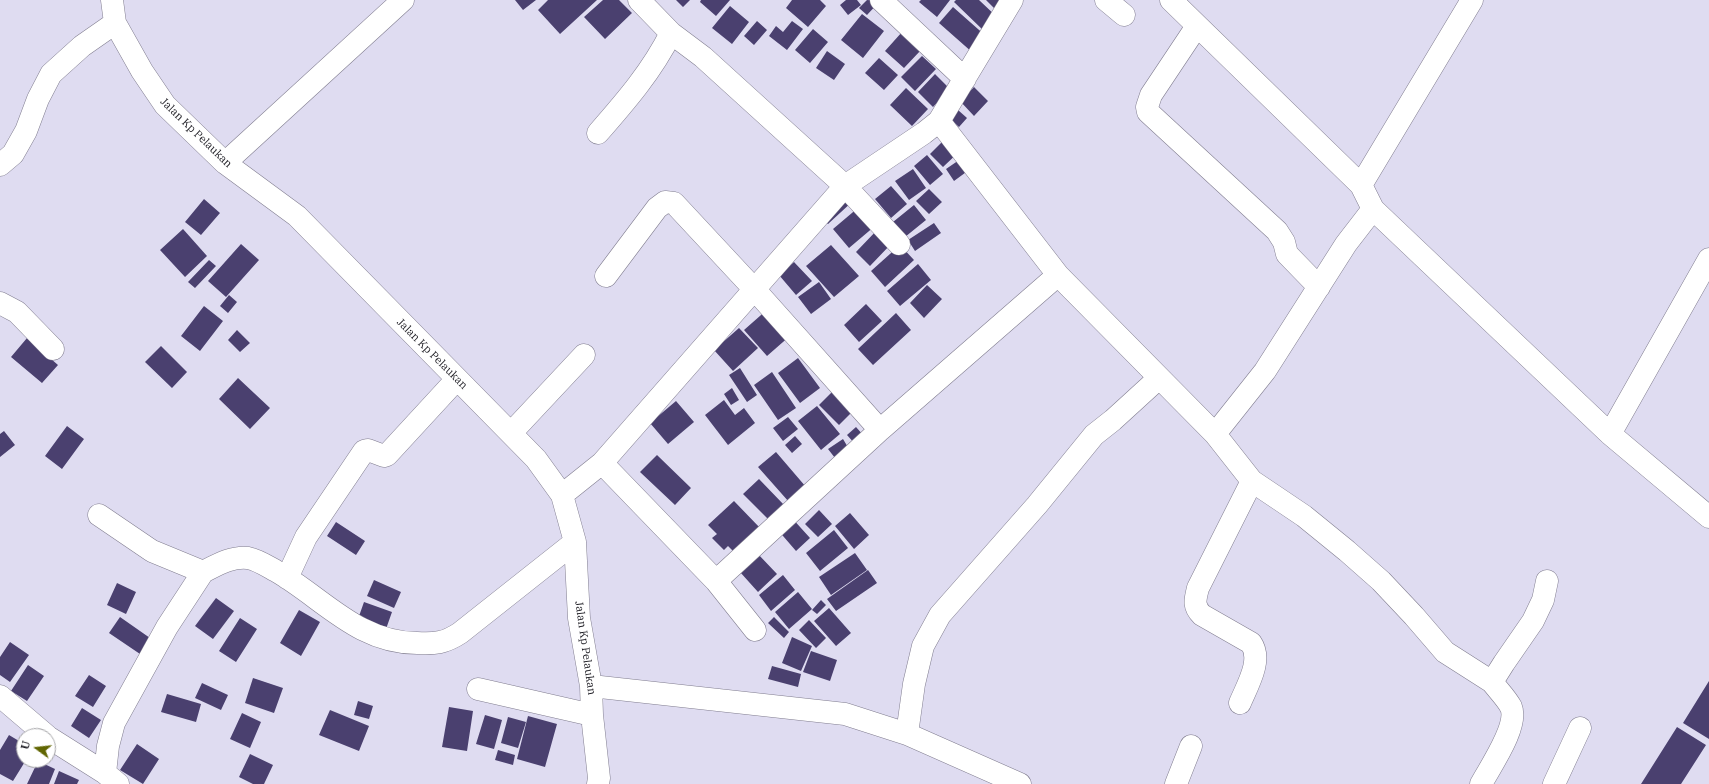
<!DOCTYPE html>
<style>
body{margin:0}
#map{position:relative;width:1709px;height:784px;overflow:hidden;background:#dfdcf1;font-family:"IBM Plex Serif",serif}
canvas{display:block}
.north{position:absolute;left:16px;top:728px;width:40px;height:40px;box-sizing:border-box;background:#fff;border:1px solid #a5a5a8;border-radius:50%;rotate:285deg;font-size:11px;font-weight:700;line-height:16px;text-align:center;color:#1f1e25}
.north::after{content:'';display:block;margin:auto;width:14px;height:18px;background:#616602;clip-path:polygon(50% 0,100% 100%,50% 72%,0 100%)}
</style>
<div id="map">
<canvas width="1709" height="784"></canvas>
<div class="north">U</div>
</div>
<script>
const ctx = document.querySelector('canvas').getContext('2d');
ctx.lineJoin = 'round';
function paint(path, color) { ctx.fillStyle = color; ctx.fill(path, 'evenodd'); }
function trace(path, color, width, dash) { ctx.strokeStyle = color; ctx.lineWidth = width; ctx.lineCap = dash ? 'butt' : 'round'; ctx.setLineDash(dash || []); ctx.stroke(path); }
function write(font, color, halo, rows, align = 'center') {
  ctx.font = font + ' "IBM Plex Serif",serif'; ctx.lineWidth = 4; ctx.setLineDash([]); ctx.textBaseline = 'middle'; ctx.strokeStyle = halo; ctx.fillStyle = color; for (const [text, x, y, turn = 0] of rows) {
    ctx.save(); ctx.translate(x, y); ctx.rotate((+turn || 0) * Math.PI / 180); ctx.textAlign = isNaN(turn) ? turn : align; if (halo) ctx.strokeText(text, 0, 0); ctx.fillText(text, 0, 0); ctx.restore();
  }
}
paint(new Path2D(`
 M 515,0 L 536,0 L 523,10 Z
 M 548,0 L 597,0 L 560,34 L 538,10 Z
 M 603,0 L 619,0 L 632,13 L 605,39 L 584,17 Z
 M 676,0 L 690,0 L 683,7 Z
 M 701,0 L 730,0 L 716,16 L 700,2 Z
 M 792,0 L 820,0 L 826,6 L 808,27 L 786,8 Z
 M 846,0 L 857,0 L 861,5 L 848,15 L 840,5 Z
 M 867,0 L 880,1 L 867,15 L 859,8 Z
 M 921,0 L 950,0 L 937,17 L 919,2 Z
 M 956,0 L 979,0 L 997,17 L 984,31 L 954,2 Z
 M 986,0 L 1006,0 L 996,10 Z
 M 730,6 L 749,22 L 732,44 L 712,28 Z
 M 953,7 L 987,37 L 973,53 L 939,23 Z
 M 862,14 L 884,31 L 863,58 L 841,40 Z
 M 757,21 L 767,30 L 754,45 L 744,36 Z
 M 792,21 L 803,29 L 787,50 L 769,36 L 776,26 L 783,32 Z
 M 813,29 L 828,42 L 810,63 L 795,50 Z
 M 902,32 L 921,50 L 904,68 L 885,51 Z
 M 827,51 L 845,64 L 834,80 L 816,68 Z
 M 922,56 L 936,69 L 915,91 L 901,77 Z
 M 879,58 L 898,75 L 884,90 L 865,73 Z
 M 935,74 L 950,89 L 933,107 L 918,92 Z
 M 974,87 L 988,101 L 974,116 L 960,101 Z
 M 906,88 L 928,109 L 912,126 L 890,105 Z
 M 958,110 L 967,118 L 959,127 L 950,119 Z
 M 948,136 L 961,150 L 943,167 L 930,154 Z
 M 927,155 L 943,174 L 930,185 L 914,166 Z
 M 965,156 L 973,167 L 954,181 L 946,169 Z
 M 913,169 L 926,188 L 909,200 L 895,181 Z
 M 891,186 L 907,204 L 891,218 L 875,199 Z
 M 929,189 L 942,202 L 929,214 L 916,201 Z
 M 846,194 L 853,201 L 828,224 L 821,218 Z
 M 204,199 L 220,213 L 201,235 L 185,222 Z
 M 914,205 L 926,220 L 905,237 L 893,222 Z
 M 859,207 L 875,226 L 849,248 L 833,229 Z
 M 934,223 L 941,233 L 915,251 L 908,240 Z
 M 183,229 L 207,256 L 185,277 L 160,250 Z
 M 878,229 L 892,243 L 870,266 L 856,252 Z
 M 241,244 L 259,260 L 226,297 L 208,281 Z
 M 831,245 L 859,276 L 834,297 L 806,266 Z
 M 900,245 L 914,260 L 885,287 L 871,271 Z
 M 209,260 L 216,266 L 195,288 L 188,282 Z
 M 794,262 L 812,281 L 796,295 L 779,275 Z
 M 918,264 L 931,280 L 900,306 L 887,291 Z
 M 819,282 L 831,299 L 811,314 L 798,297 Z
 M 927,285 L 942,299 L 924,318 L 910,303 Z
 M 229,295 L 237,302 L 228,313 L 220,306 Z
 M 866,304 L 882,321 L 859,342 L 844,325 Z
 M 204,306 L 223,321 L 200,351 L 181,336 Z
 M 769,308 L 791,335 L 767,356 L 744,330 Z
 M 896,313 L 911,330 L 873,365 L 858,349 Z
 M 739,328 L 758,348 L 733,371 L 714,350 Z
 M 237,330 L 250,343 L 240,352 L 228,340 Z
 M 27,338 L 58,365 L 42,383 L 11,357 Z
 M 161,346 L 187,372 L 172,388 L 145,362 Z
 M 798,358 L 820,388 L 800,403 L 778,373 Z
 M 740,368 L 757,395 L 747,402 L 729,375 Z
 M 772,372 L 796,408 L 778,420 L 754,385 Z
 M 238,378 L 270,408 L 250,429 L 219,399 Z
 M 732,388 L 739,400 L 731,405 L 724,394 Z
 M 836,388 L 856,408 L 839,425 L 819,405 Z
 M 724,400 L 735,415 L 744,408 L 755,423 L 728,445 L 705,415 Z
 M 676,401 L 694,422 L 668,444 L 650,423 Z
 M 817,406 L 840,434 L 821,450 L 798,421 Z
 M 788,417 L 798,429 L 783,441 L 773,428 Z
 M 67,426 L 84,439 L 62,469 L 45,456 Z
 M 856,427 L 864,436 L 855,444 L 847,435 Z
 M 4,431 L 15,445 L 0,457 L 0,434 Z
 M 795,436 L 802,444 L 792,453 L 785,445 Z
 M 843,439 L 849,449 L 835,458 L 828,449 Z
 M 776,452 L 806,487 L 789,502 L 758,467 Z
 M 657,455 L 691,488 L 675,505 L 640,472 Z
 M 759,479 L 785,506 L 770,521 L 743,494 Z
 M 734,501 L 761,529 L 736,554 L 728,546 L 724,550 L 712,538 L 717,534 L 708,525 Z
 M 819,510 L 832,524 L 818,537 L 805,524 Z
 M 850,513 L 869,535 L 854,549 L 835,526 Z
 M 791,517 L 810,538 L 796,551 L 777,529 Z
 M 336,522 L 365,541 L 356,555 L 327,536 Z
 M 834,530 L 848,548 L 820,571 L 806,553 Z
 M 855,553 L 867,570 L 831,595 L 819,577 Z
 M 758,554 L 777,574 L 758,592 L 740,572 Z
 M 868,570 L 877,583 L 836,611 L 827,599 Z
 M 783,575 L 795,590 L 771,611 L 759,595 Z
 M 374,580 L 401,592 L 394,608 L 367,596 Z
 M 117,583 L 136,592 L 126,614 L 107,605 Z
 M 798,592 L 812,609 L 789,629 L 775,612 Z
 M 216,598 L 234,611 L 213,639 L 195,626 Z
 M 821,600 L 826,605 L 817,614 L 812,610 Z
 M 364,602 L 392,612 L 386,629 L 358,619 Z
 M 829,608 L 851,633 L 836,646 L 814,621 Z
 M 299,610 L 320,622 L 301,656 L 280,643 Z
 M 120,617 L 150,638 L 140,654 L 109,633 Z
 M 774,617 L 789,632 L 784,638 L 768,623 Z
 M 240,618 L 257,629 L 236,662 L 219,651 Z
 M 809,620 L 826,638 L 816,648 L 799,630 Z
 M 792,637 L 812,646 L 801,671 L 782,663 Z
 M 10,642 L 29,655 L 10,682 L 0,675 L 0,657 Z
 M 811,651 L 837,660 L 830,681 L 803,672 Z
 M 28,665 L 44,676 L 27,701 L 11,691 Z
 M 772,666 L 801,674 L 798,687 L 768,679 Z
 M 89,675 L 106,686 L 93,707 L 75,696 Z
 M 253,678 L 283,688 L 274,713 L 245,703 Z
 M 1709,681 L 1709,739 L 1683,723 Z
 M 202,683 L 228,695 L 221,710 L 195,698 Z
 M 167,694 L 201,704 L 196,722 L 161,712 Z
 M 358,701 L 373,706 L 369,719 L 354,715 Z
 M 449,707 L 473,711 L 467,751 L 442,747 Z
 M 82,708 L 101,720 L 89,738 L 71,726 Z
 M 330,710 L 369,726 L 359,751 L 319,735 Z
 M 242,713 L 261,722 L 250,748 L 230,739 Z
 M 485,715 L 502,720 L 494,749 L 476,744 Z
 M 528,716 L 557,724 L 545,767 L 517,759 Z
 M 508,717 L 526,722 L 518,748 L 501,743 Z
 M 1677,727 L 1706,745 L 1681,784 L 1641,784 Z
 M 9,735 L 24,744 L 24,760 L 26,760 L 13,781 L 0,774 L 0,750 Z
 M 137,744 L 159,759 L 143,784 L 120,770 Z
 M 498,750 L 515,755 L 513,765 L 495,760 Z
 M 250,754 L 273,765 L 264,784 L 253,784 L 239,777 Z
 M 38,761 L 55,769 L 49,784 L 27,784 Z
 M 59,771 L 79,780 L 77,784 L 54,784 Z`), '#4a406f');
const minor = new Path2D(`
 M 112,0 L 115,23 L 142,71 L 165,105 L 225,163 L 297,216 L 536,459 L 562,495 L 575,542 L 579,618 L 591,686 L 592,715 L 599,778 L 598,784
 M 639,0 L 671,33 L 703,57 L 845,186 L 899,244
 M 881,0 L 965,79
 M 1106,0 L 1124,15
 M 1171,0 L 1361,185 L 1373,209 L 1610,434 L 1709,517
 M 1197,26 L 1151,95 L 1147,107 L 1148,112 L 1277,231 L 1284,242 L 1287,254 L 1319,287
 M 939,121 L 1058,275 L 1215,434 L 1265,371 L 1346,244 L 1373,209
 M 598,133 C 626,101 652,71 671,33
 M 225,163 L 403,0
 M 0,165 L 13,154 L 26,131 L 38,99 L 51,74 L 82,46 L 115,23
 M 1361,185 L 1472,0
 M 606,276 L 657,208 L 665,202 L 674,203 L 755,290 L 880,430
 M 0,303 L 17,312 L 53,349
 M 511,433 L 584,355
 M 1215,434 L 1252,481 L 1198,588 C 1195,600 1193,606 1202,615 L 1251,643 C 1263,660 1247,686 1240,703
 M 1610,434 L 1709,259
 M 602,463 L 716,581 L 755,630
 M 1252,481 L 1304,516 L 1347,551 L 1381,581 L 1414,616 L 1445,652 L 1492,682 L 1504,663 L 1533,621 L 1543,600 L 1547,581
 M 562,495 L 602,463 L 845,186 L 924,133 L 939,121 L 1012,0
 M 99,515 L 152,551 L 203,572 L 167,627 L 114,723 L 108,746 L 105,773
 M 203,572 C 217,565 232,556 248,558 C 258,560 267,566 276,571 C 323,598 358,643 417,643 C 435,644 445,643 460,633 L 575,542
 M 287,578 L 306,537 L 364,451 L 368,450 L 384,456 L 387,455 L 457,379
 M 716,581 L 880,430 L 1058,275
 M 591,686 L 845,714 L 907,734 L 1020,784
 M 478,689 L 592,715
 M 0,696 L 47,736
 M 907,734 L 914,684 L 923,646 L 940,615 L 1037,505 L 1094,435 L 1113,420 L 1159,378
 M 48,737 L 105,773 L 118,784
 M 1176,784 L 1191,746
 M 1481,784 C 1490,767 1519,726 1511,707 C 1507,699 1498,690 1492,682
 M 1554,784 L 1580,728`);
trace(minor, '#807d8f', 23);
trace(minor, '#fff', 22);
write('11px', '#1f1e25', '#fff', [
 ["Jalan Kp Pelaukan",196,133,44],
 ["Jalan Kp Pelaukan",432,354,45],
 ["Jalan Kp Pelaukan",585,648,82]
]);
</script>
